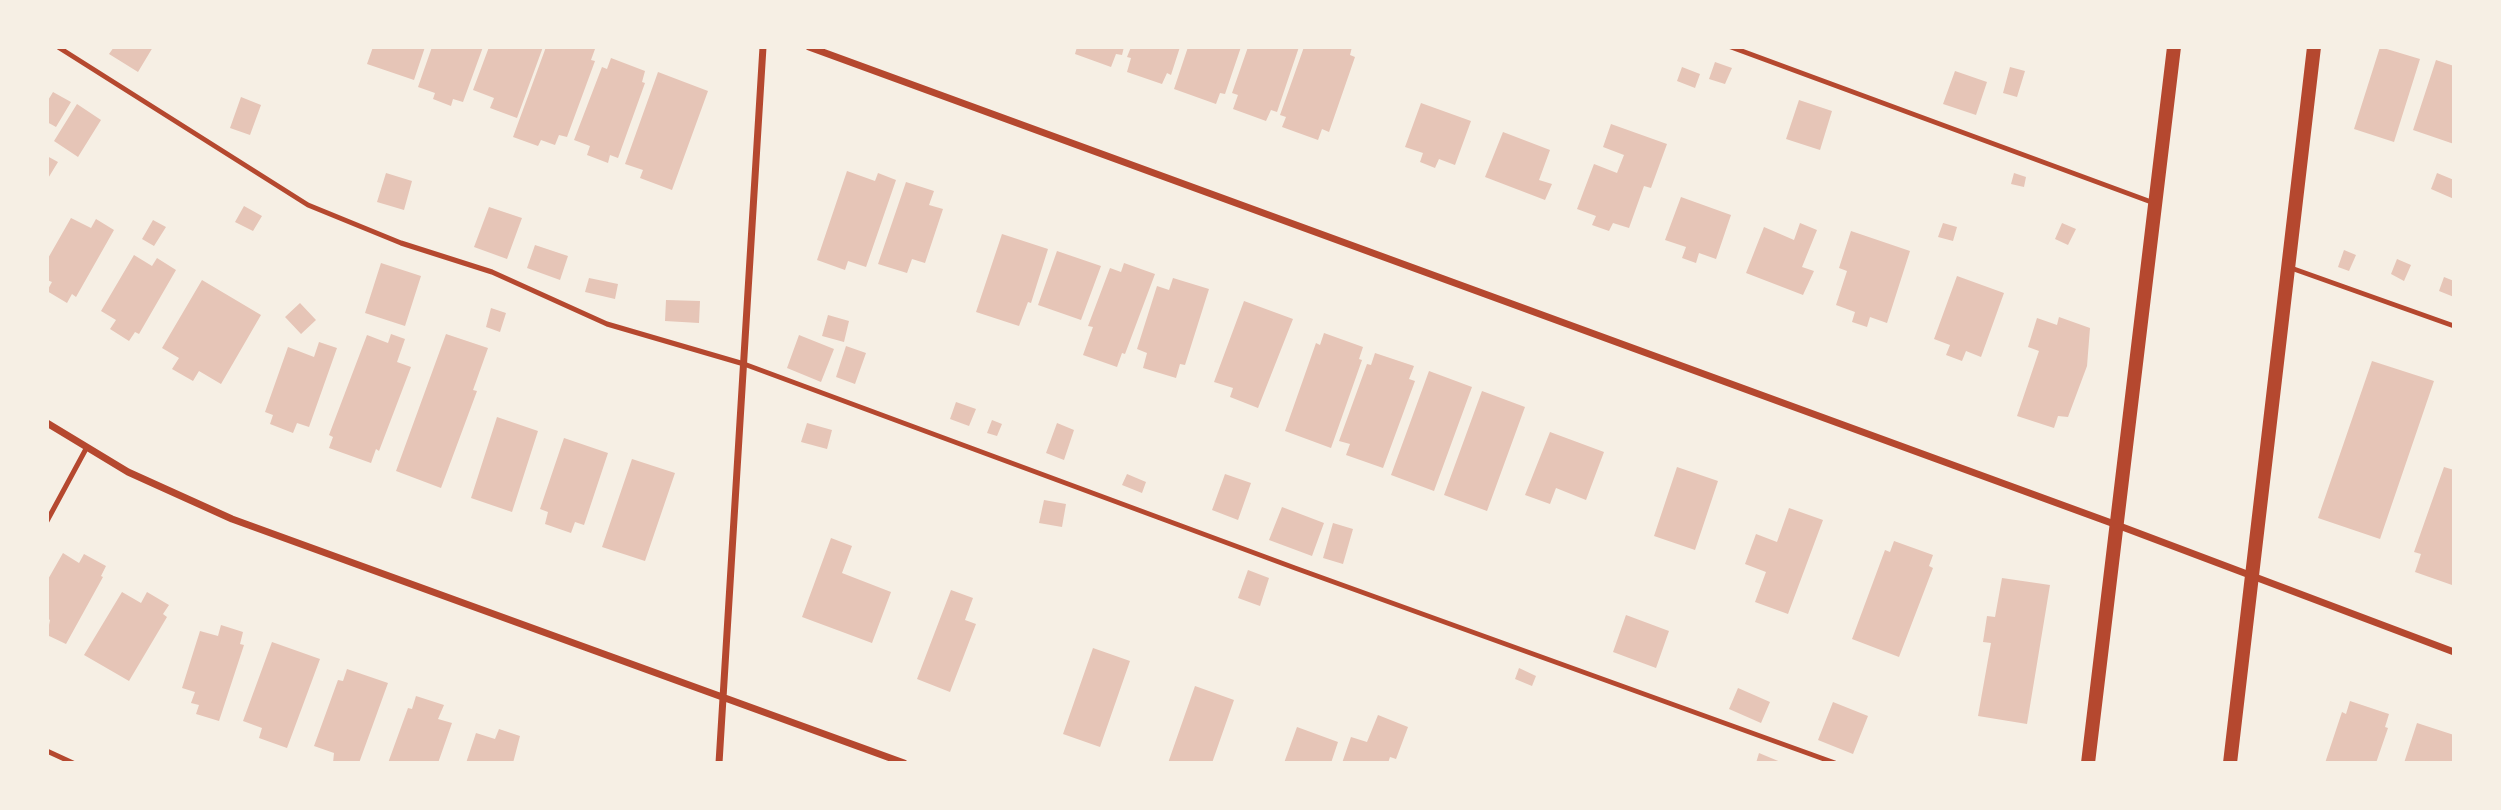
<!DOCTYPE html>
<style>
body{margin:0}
#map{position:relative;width:2501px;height:810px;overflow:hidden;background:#f6efe4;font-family:"Public Sans",sans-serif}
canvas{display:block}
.frame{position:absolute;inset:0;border:49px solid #f6efe4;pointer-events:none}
</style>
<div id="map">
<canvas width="2501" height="810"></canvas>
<div class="frame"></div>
</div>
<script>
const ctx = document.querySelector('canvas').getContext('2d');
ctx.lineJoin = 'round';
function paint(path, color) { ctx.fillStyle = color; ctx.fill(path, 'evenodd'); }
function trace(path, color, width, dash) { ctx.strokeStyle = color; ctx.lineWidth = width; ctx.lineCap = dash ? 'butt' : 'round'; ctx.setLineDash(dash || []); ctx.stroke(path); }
paint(new Path2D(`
 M 114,47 L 153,47 L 138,72 L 109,54 Z
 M 373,47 L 425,47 L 414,80 L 367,64 Z
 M 432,47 L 483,47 L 463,102 L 453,99 L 451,106 L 433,99 L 435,93 L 418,87 Z
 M 489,47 L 543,47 L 517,118 L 490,108 L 494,98 L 473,90 Z
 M 546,47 L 589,47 L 595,49 L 591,60 L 595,61 L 567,137 L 559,135 L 555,145 L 541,140 L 538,146 L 513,137 Z
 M 1077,47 L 1124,47 L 1122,55 L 1116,54 L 1111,67 L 1075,54 Z
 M 1131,47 L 1180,47 L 1171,75 L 1167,73 L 1162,84 L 1127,72 L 1131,58 L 1127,57 Z
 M 1188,47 L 1241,47 L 1225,94 L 1220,93 L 1216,104 L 1174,89 Z
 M 1248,47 L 1299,47 L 1277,112 L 1271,110 L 1266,121 L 1233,109 L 1238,95 L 1232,93 Z
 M 1304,47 L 1352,47 L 1350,55 L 1355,57 L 1329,132 L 1322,129 L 1318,140 L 1282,127 L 1286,117 L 1280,115 Z
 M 2380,47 L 2420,59 L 2394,142 L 2354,129 Z
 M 611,58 L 645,71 L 642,82 L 645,83 L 618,158 L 610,155 L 608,163 L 587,155 L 590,146 L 574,140 L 602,67 L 607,69 Z
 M 2436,60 L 2454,66 L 2454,144 L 2413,130 Z
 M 1715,62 L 1732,68 L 1725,84 L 1709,79 Z
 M 1682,67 L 1700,74 L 1695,88 L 1677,81 Z
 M 2010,67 L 2025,71 L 2017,97 L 2003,93 Z
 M 1955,71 L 1987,82 L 1976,115 L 1943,104 Z
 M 658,72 L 708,91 L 672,190 L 640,178 L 643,170 L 625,164 Z
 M 53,92 L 71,102 L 56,127 L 47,122 L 47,102 Z
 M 241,97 L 261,105 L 250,135 L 230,128 Z
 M 1799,100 L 1832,111 L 1820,150 L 1786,139 Z
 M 1421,103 L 1471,121 L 1455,165 L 1439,159 L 1435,168 L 1420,162 L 1423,153 L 1405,147 Z
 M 77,104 L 101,120 L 78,157 L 54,141 Z
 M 1611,124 L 1667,144 L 1651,188 L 1644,186 L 1629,228 L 1613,223 L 1609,231 L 1592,225 L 1596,216 L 1577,209 L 1594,164 L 1617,173 L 1624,155 L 1603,147 Z
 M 1503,132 L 1550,150 L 1539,180 L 1552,184 L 1545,200 L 1485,177 Z
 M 47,156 L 58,162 L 47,180 Z
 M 847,171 L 875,181 L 878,173 L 896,180 L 866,267 L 848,261 L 845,270 L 817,260 Z
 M 386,173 L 412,181 L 404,210 L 377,202 Z
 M 2014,173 L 2026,177 L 2024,187 L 2011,184 Z
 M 2437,173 L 2454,180 L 2454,199 L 2431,189 Z
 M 906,182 L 934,191 L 929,205 L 943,209 L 925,263 L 912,259 L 907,273 L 878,264 Z
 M 1681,197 L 1731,215 L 1716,259 L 1699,253 L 1696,263 L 1682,258 L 1686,247 L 1665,240 Z
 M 244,206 L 262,216 L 253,231 L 235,222 Z
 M 489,207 L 522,218 L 507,259 L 474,247 Z
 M 71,218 L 91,228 L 96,219 L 114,230 L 76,297 L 72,294 L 67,303 L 47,291 L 52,282 L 47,280 L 47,260 Z
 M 153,220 L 166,227 L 154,246 L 142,239 Z
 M 1800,223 L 1817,230 L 1802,267 L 1814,271 L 1803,295 L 1746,273 L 1764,227 L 1794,240 Z
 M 1943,223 L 1957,227 L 1953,241 L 1938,237 Z
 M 2062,223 L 2076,229 L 2068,245 L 2055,239 Z
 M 1851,231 L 1910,251 L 1887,323 L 1870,317 L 1867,327 L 1852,322 L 1855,312 L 1836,305 L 1847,271 L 1839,268 Z
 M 1002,234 L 1048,249 L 1031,303 L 1028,302 L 1019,326 L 976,312 Z
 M 535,245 L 568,256 L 560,280 L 527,268 Z
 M 2344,250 L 2356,255 L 2349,271 L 2338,267 Z
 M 1057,251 L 1101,266 L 1081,320 L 1038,305 Z
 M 134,255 L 152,266 L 157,258 L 176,270 L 139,334 L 135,332 L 129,341 L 110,329 L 116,320 L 101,311 Z
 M 2397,259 L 2411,265 L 2404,281 L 2391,274 Z
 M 381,263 L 421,276 L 405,326 L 365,313 Z
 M 1124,263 L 1155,274 L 1125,354 L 1122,353 L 1117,367 L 1083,355 L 1093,327 L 1088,326 L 1110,268 L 1121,272 Z
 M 1957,276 L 2004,293 L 1981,357 L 1966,351 L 1962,361 L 1946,355 L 1950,345 L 1934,339 Z
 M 2444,277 L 2454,281 L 2454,297 L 2439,291 Z
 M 589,278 L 618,284 L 615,299 L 585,292 Z
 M 1173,278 L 1209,289 L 1185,365 L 1180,364 L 1176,378 L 1143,368 L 1147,353 L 1137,349 L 1157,286 L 1169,290 Z
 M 202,280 L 261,315 L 221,384 L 199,371 L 193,381 L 172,369 L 179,358 L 162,348 Z
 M 666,300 L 700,301 L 699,323 L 665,321 Z
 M 1244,301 L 1293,319 L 1258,408 L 1230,397 L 1233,388 L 1214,382 Z
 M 300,303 L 316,320 L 301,334 L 285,317 Z
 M 491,308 L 506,313 L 500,332 L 486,327 Z
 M 828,315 L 849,321 L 844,342 L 822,336 Z
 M 2059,317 L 2090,328 L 2087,366 L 2068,417 L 2058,416 L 2054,428 L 2017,416 L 2039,351 L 2028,347 L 2037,318 L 2057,325 Z
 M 1324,333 L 1363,347 L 1359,359 L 1362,360 L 1331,448 L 1285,431 L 1316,343 L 1320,345 Z
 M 391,334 L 405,339 L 397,362 L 411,367 L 379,451 L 376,449 L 371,463 L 329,448 L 333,437 L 329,435 L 367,335 L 388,343 Z
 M 446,334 L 488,348 L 473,390 L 477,391 L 441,488 L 396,471 Z
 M 799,335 L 834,349 L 821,382 L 787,368 Z
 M 319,342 L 337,348 L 309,427 L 297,423 L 293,433 L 270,424 L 273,415 L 265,412 L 288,347 L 314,357 Z
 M 846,346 L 866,353 L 855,384 L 836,377 Z
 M 1375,353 L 1414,366 L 1409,379 L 1415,381 L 1383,468 L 1346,455 L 1350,444 L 1339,441 L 1367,364 L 1371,365 Z
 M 2372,361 L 2434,381 L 2380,539 L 2318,518 Z
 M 1429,371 L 1472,387 L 1434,491 L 1391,475 Z
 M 1482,391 L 1525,407 L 1487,511 L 1444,495 Z
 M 956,402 L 976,409 L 969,426 L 950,419 Z
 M 497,417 L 538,431 L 512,512 L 471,498 Z
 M 992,420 L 1002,424 L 997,436 L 987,433 Z
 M 807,423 L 832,430 L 827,449 L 801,442 Z
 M 1057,423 L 1074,430 L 1064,460 L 1046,453 Z
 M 1550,432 L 1604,452 L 1586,500 L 1556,488 L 1550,504 L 1525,495 Z
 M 564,438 L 608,453 L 584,525 L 575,522 L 571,533 L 545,524 L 548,512 L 540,509 Z
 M 632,459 L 675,473 L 645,561 L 602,547 Z
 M 1677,467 L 1718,481 L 1695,550 L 1654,536 Z
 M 2444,467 L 2454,470 L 2452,585 L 2415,572 L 2421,554 L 2414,552 Z
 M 1127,474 L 1146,482 L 1142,493 L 1122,485 Z
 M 1225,474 L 1251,483 L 1238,520 L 1212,510 Z
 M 1044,500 L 1066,504 L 1062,527 L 1039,523 Z
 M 1282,507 L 1324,523 L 1312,556 L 1269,540 Z
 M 1789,508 L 1823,520 L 1788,614 L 1755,602 L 1766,572 L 1745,564 L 1756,534 L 1777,542 Z
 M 1333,523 L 1353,529 L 1343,564 L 1323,558 Z
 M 831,538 L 852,546 L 842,573 L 891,592 L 872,643 L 802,617 Z
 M 1894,541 L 1933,555 L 1929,566 L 1933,568 L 1899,657 L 1852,639 L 1885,550 L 1890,552 Z
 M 63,553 L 79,563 L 84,554 L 106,566 L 101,576 L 103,577 L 66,644 L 47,635 L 50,620 L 47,618 L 47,581 Z
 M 1248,570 L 1269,578 L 1260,606 L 1238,598 Z
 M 2002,578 L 2050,585 L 2027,724 L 1978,716 L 1991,643 L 1983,642 L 1987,616 L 1995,617 Z
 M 951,590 L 973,598 L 965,620 L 976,624 L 950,692 L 917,679 Z
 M 122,592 L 141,603 L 147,592 L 169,605 L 163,614 L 167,617 L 129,681 L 84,655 Z
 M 1626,615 L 1669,631 L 1656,668 L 1613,652 Z
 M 221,625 L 243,632 L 240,644 L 244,645 L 219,721 L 196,714 L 199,705 L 191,703 L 195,692 L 182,688 L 200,631 L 218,636 Z
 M 272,642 L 320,659 L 287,748 L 259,738 L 262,728 L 243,721 Z
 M 1093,648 L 1130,661 L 1100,747 L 1063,734 Z
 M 1519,668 L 1536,676 L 1532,686 L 1515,679 Z
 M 347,669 L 388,683 L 359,763 L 333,763 L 334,753 L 314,746 L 338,680 L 343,681 Z
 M 1195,686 L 1234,700 L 1212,763 L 1168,763 Z
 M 1738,688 L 1770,702 L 1761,723 L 1729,709 Z
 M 416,696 L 444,705 L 438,719 L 452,723 L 438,763 L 388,763 L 408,708 L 412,709 Z
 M 2350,701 L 2389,714 L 2385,727 L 2388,728 L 2376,763 L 2325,763 L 2342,712 L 2346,714 Z
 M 1833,702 L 1868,716 L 1853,754 L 1818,740 Z
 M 1378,715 L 1408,727 L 1396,759 L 1390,757 L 1388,763 L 1342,763 L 1351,737 L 1367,742 Z
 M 2417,723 L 2454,735 L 2454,763 L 2404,763 Z
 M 1297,727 L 1338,742 L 1331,763 L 1284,763 Z
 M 499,729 L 520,736 L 513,763 L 466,763 L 476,733 L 495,739 Z
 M 1759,753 L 1783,763 L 1756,763 Z`), '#e6c5b7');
trace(new Path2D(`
 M 58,47 L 308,205 L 401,243 L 492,272 L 607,324 L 744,364 L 1295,568 L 1835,763
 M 1731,47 L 2154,203
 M 2291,268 L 2454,326
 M 47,521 L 87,447
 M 47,751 L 73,763`), '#b5482f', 5);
trace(new Path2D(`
 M 809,47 L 2117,525 L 2454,652
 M 47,423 L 128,472 L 232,519 L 904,763
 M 719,763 L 763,47`), '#b5482f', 7);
trace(new Path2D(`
 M 2088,763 L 2174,47
 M 2230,763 L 2314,47`), '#b5482f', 14);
</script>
